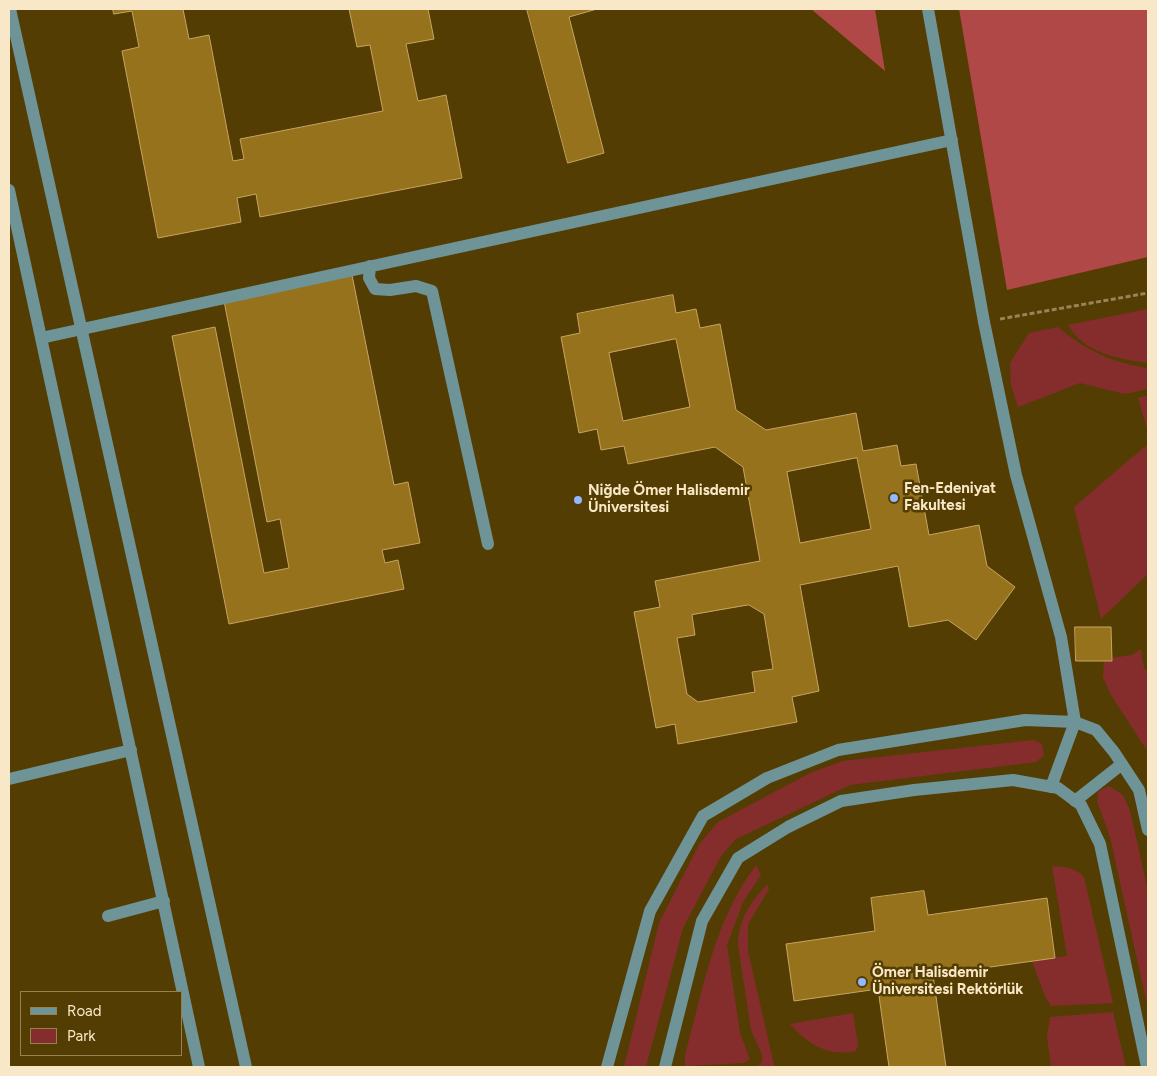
<!DOCTYPE html>
<meta charset="utf-8">
<style>
body{margin:0}
#map{position:relative;width:1157px;height:1076px;overflow:hidden;background:#543d03;font-family:Figtree,sans-serif}
canvas{display:block}
.frame{position:absolute;inset:0;border:10px solid #f9e8c7;pointer-events:none}
.legend{position:absolute;left:20px;top:991px;width:162px;height:65px;box-sizing:border-box;background:#543d03;border:1px solid #968151;margin:0;padding:6px 9px;list-style:none;font-size:15px;color:#f9e8c7}
.legend li{display:flex;align-items:center;gap:10px;height:25px}
.legend b{width:25px;border:1px solid #968151}
</style>
<div id="map">
<canvas width="1157" height="1076"></canvas>
<div class="frame"></div>
<ul class="legend">
<li><b style="height:6px;background:#6e9498"></b>Road</li>
<li><b style="height:14px;background:#852d2d"></b>Park</li>
</ul>
</div>
<script>
const ctx = document.querySelector('canvas').getContext('2d');
ctx.lineJoin = 'round';
function paint(path, color) { ctx.fillStyle = color; ctx.fill(path, 'evenodd'); }
function trace(path, color, width, dash) { ctx.strokeStyle = color; ctx.lineWidth = width; ctx.lineCap = dash ? 'butt' : 'round'; ctx.setLineDash(dash || []); ctx.stroke(path); }
function write(font, color, halo, rows, align = 'center') {
  ctx.font = font + ' Figtree,sans-serif'; ctx.lineWidth = 5; ctx.setLineDash([]); ctx.textBaseline = 'middle'; ctx.strokeStyle = halo; ctx.fillStyle = color; for (const [text, x, y, turn = 0] of rows) {
    ctx.save(); ctx.translate(x, y); ctx.rotate((+turn || 0) * Math.PI / 180); ctx.textAlign = isNaN(turn) ? turn : align; if (halo) ctx.strokeText(text, 0, 0); ctx.fillText(text, 0, 0); ctx.restore();
  }
}
paint(new Path2D(`
 M 1148,309 L 1148,363 C 1118,359 1084,353 1068,325 Z
 M 1058,327 C 1085,350 1113,363 1148,368 L 1148,389 L 1125,394 L 1080,383 L 1018,407 L 1011,385 L 1010,363 L 1029,333 Z
 M 1148,395 L 1148,432 L 1138,398 Z
 M 1148,444 L 1148,574 L 1101,619 L 1074,507 Z
 M 1141,649 L 1144,668 L 1148,671 L 1148,752 L 1111,695 L 1103,677 L 1104,659 L 1132,655 Z
 M 1034,740 L 1042,744 L 1044,755 L 1036,762 L 850,785 L 736,839 L 721,856 L 683,928 L 646,1067 L 624,1067 L 659,923 L 700,843 L 718,822 L 810,773 L 843,761 Z
 M 1109,786 L 1123,795 L 1130,811 L 1148,891 L 1148,1009 L 1110,837 L 1097,801 L 1098,791 Z
 M 756,865 L 761,875 L 743,902 L 727,945 L 740,1033 L 750,1059 L 744,1063 L 685,1066 L 685,1055 C 703,990 714,921 756,865 Z
 M 1052,866 C 1064,867 1075,867 1084,877 L 1113,1003 L 1051,1006 L 1045,996 L 1032,961 L 1067,956 Z
 M 767,885 L 769,889 L 748,924 L 748,951 L 774,1065 L 773,1067 L 757,1067 L 762,1062 L 762,1055 L 751,1030 L 738,945 C 738,921 750,902 767,885 Z
 M 1113,1012 L 1126,1067 L 1051,1067 L 1047,1036 L 1050,1017 Z
 M 853,1013 L 858,1045 L 856,1051 C 827,1057 808,1044 790,1024 Z`), '#852d2d');
paint(new Path2D(`
 M 811,9 L 875,9 L 885,71 Z
 M 959,9 L 1148,9 L 1148,257 L 1007,290 Z`), '#af4847');
const building = new Path2D(`
 M 113,9 L 183,9 L 189,39 L 209,35 L 233,161 L 244,159 L 240,139 L 383,111 L 370,45 L 357,47 L 349,9 L 428,9 L 434,39 L 406,44 L 418,101 L 446,95 L 462,178 L 260,217 L 256,194 L 237,198 L 241,222 L 158,238 L 122,51 L 139,47 L 132,11 L 114,14 Z
 M 527,9 L 597,9 L 569,17 L 604,153 L 568,163 Z
 M 352,275 L 394,485 L 408,482 L 420,543 L 382,550 L 385,563 L 398,560 L 404,589 L 229,624 L 172,336 L 215,327 L 264,573 L 289,568 L 280,519 L 267,522 L 224,301 Z
 M 673,295 L 676,313 L 696,309 L 700,328 L 720,324 L 736,410 L 766,430 L 856,413 L 863,451 L 897,445 L 901,466 L 916,464 L 929,535 L 979,525 L 987,566 L 1015,587 L 976,640 L 948,620 L 909,627 L 898,566 L 800,585 L 819,691 L 792,697 L 797,722 L 678,744 L 675,724 L 656,728 L 634,612 L 660,607 L 655,581 L 760,561 L 743,467 L 715,447 L 628,464 L 624,446 L 601,450 L 597,429 L 579,433 L 561,337 L 580,333 L 577,314 ZM 676,339 L 690,407 L 623,421 L 609,353 ZM 857,458 L 871,529 L 800,543 L 787,472 ZM 749,605 L 764,614 L 773,669 L 752,672 L 755,692 L 698,702 L 687,694 L 677,638 L 695,635 L 692,615 Z
 M 1075,627 L 1111,627 L 1112,661 L 1076,661 Z
 M 924,891 L 928,915 L 1047,898 L 1055,958 L 933,975 L 946,1067 L 889,1067 L 878,989 L 794,1001 L 786,944 L 875,931 L 871,898 Z`);
paint(building, '#97721c');
trace(building, '#c6a562', 1);
trace(new Path2D(`
 M 1000,319 L 1148,293`), '#988454', 3, [5, 2.5]);
trace(new Path2D(`
 M 10,9 L 246,1067
 M 928,9 L 984,322 L 1016,475 L 1061,637 L 1075,722 L 1051,787
 M 9,190 L 199,1067
 M 370,266 L 369,278 L 375,289 L 390,290 L 416,286 L 432,291 L 488,544
 M 41,338 L 952,140
 M 9,779 L 131,750
 M 1075,801 L 1122,764
 M 108,916 L 164,901
 M 607,1067 L 650,911 L 703,816 L 767,778 L 838,750 L 1025,720 L 1075,722 L 1096,730 L 1114,752 L 1139,790 L 1148,830
 M 665,1067 L 702,921 L 738,858 L 788,827 L 841,801 L 914,790 L 1013,780 L 1058,788 L 1081,805 L 1100,844 L 1147,1067`), '#6e9498', 12);
for (const [x, y, r, color] of [
 [894,498,5,"#94b7fd"],
 [578,500,5,"#94b7fd"],
 [862,982,5,"#94b7fd"]
]) { const dot = new Path2D(); dot.arc(x, y, r, 0, 2 * Math.PI); ctx.fillStyle = color; ctx.fill(dot); trace(dot, '#543d03', 2); }
write('bold 15px', '#f9e8c7', '#543d03', [
 ["Fen-Edeniyat",904,489],
 ["Fakultesi",904,506],
 ["Niğde Ömer Halisdemir",588,491],
 ["Üniversitesi",588,508],
 ["Ömer Halisdemir",872,973],
 ["Üniversitesi Rektörlük",872,990]
], 'left');
</script>
